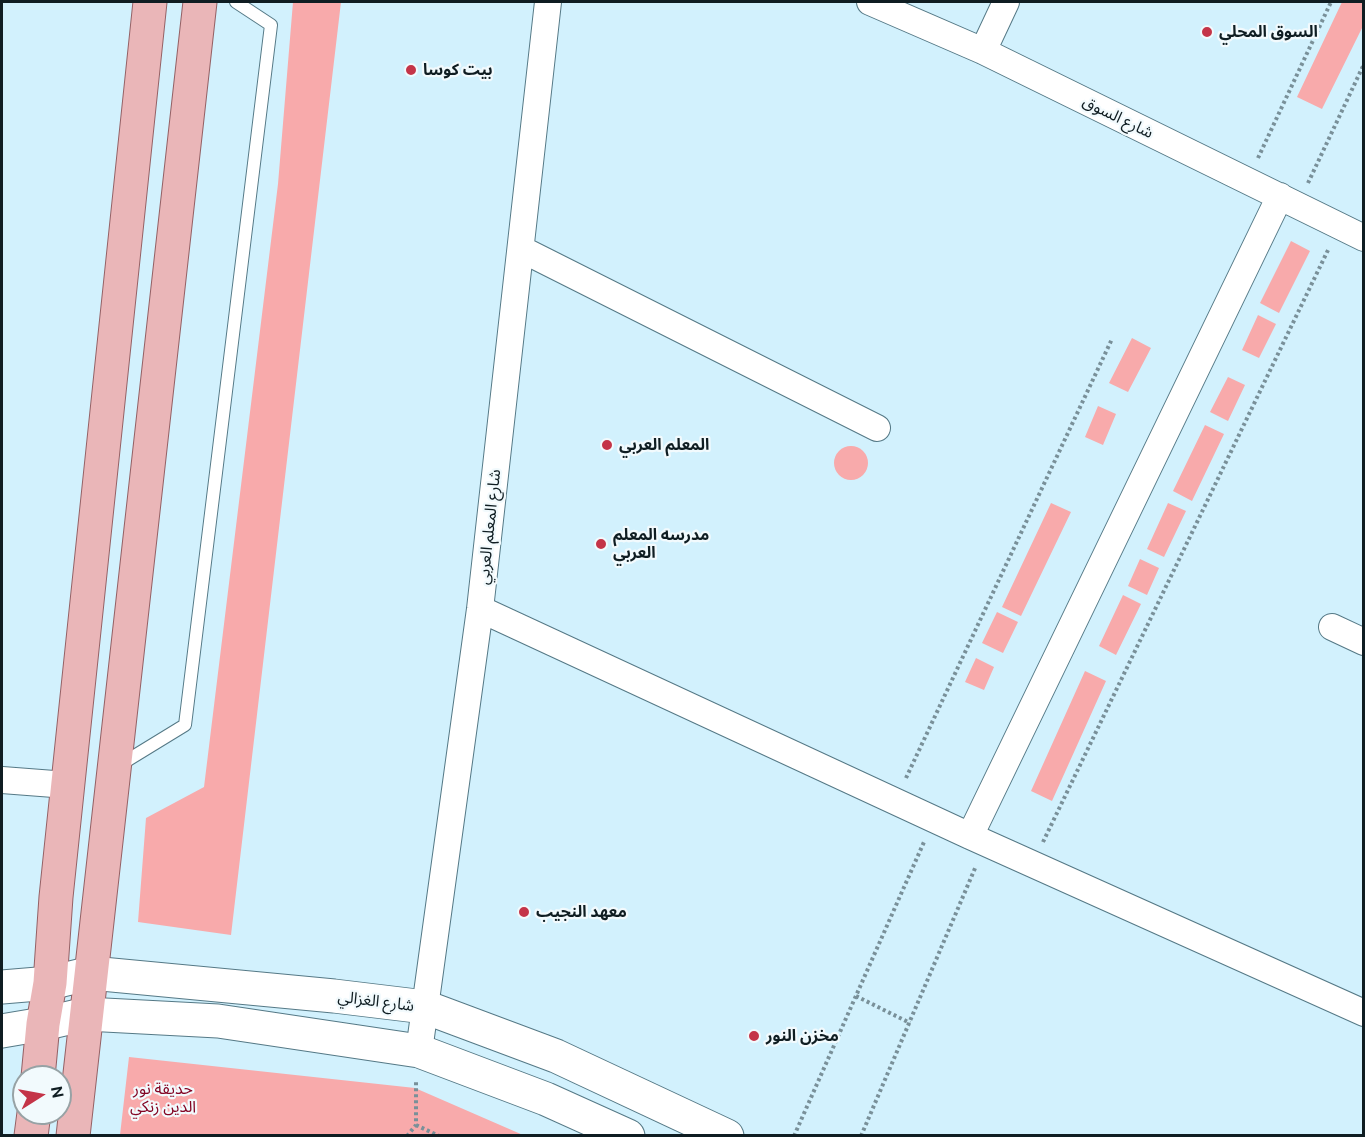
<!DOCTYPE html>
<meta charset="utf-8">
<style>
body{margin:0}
#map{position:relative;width:1365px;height:1137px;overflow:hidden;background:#d2f1fd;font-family:Ubuntu,sans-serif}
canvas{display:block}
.frame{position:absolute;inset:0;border:3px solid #0f1d22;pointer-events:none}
.north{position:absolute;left:12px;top:1065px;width:60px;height:60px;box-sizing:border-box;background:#f2fafd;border:2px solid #97a2a5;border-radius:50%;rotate:79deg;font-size:16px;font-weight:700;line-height:24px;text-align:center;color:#0f1d22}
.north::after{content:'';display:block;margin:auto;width:21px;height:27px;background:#c43448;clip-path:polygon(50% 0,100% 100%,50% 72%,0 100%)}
</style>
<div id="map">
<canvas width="1365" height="1137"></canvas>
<div class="frame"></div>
<div class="north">N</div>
</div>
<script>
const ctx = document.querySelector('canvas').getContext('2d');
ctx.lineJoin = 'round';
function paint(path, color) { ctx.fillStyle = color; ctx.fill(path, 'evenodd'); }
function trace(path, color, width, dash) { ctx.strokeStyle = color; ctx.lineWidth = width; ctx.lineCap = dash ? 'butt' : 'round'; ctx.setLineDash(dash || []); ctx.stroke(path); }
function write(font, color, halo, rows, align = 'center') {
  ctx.font = font + ' Ubuntu,"Noto Sans Arabic",sans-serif'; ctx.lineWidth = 4.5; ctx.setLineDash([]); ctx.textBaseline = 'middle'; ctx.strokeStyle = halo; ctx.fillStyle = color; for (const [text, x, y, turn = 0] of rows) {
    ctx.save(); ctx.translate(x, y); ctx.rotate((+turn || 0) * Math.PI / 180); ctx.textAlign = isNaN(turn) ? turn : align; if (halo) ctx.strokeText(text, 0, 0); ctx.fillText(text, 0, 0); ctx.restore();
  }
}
paint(new Path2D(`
 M 293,2 L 341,2 L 231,935 L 138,922 L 146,818 L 204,787 L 278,184 Z
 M 1342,2 L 1363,2 L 1363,26 L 1322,109 L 1297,97 Z
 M 1291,241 L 1310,251 L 1279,313 L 1260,303 Z
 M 1258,315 L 1276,324 L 1259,358 L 1242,350 Z
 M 1132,338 L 1151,348 L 1128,392 L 1109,383 Z
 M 1228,377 L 1245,385 L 1228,421 L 1210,412 Z
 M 1098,406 L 1116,414 L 1103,445 L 1085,437 Z
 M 1205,425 L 1224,434 L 1192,501 L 1173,491 Z
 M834 463a17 17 0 1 1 34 0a17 17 0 1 1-34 0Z
 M 1051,503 L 1071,512 L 1021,616 L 1002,607 Z
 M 1168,503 L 1186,511 L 1164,557 L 1147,549 Z
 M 1140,559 L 1159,568 L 1147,595 L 1128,586 Z
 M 1123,595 L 1141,604 L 1116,655 L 1099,646 Z
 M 997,612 L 1018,622 L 1003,653 L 982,643 Z
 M 976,658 L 994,667 L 984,690 L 965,682 Z
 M 1085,671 L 1106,681 L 1052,801 L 1031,791 Z
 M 129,1057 L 415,1088 L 523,1135 L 120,1135 Z`), '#f8aaab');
const lane = new Path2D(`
 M 118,766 L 185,725 L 271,25 L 236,2`);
const street = new Path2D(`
 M 870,2 L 983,51 L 1364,238
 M 983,51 L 1006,2
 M 521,249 L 877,428
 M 480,609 L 970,836 L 1364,1013
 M 1332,627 L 1364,642
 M 2,780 L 67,785
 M 970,836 L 1280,196
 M 419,1051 L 480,609 L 548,2`);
const secondary = new Path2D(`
 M 2,987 L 50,983 L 91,973 L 334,996 L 425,1007 L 556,1056 L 727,1136
 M 2,1031 L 43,1024 L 86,1014 L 218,1021 L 419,1051 L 546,1099 L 628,1136`);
const primary = new Path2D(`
 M 38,1077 L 43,1024 L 50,983 L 56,897 L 150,2
 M 31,1136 L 34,1113
 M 73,1136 L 200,2`);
trace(lane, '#557986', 14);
trace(street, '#557986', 28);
trace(secondary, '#557986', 35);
trace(primary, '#946165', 35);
trace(new Path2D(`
 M 1258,158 L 1331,2
 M 1308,183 L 1364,64
 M 906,778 L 1112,339
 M 1043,842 L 1329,248
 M 856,996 L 910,1023
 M 416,1125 L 439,1136
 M 407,1136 L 416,1125 L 416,1080
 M 794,1136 L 924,842
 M 861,1136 L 976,866`), '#799099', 4, [3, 3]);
trace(lane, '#fff', 12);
trace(street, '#fff', 26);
trace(secondary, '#fff', 33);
trace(primary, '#eab6b8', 33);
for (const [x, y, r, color] of [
 [1207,32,6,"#c43448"],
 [411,70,6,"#c43448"],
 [607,445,6,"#c43448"],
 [601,544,6,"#c43448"],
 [524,912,6,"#c43448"],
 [754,1036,6,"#c43448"]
]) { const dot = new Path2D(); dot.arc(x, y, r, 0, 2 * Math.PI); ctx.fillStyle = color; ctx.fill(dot); trace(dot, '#f2fafd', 2); }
write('bold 16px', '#0f1d22', '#f2fafd', [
 ["السوق المحلي",1219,32],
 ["بيت كوسا",423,70],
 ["المعلم العربي",619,445],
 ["مدرسه المعلم",613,535],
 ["العربي",613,553],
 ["معهد النجيب",536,912],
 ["مخزن النور",766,1036]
], 'left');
write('16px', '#0f1d22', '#f2fafd', [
 ["شارع السوق",1118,117,26],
 ["شارع المعلم العربي",489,527,-84],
 ["شارع الغزالي",376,1001,7]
]);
write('16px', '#830524', '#f2fafd', [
 ["حديقة نور",163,1089],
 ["الدين زنكي",163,1107]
]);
</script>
